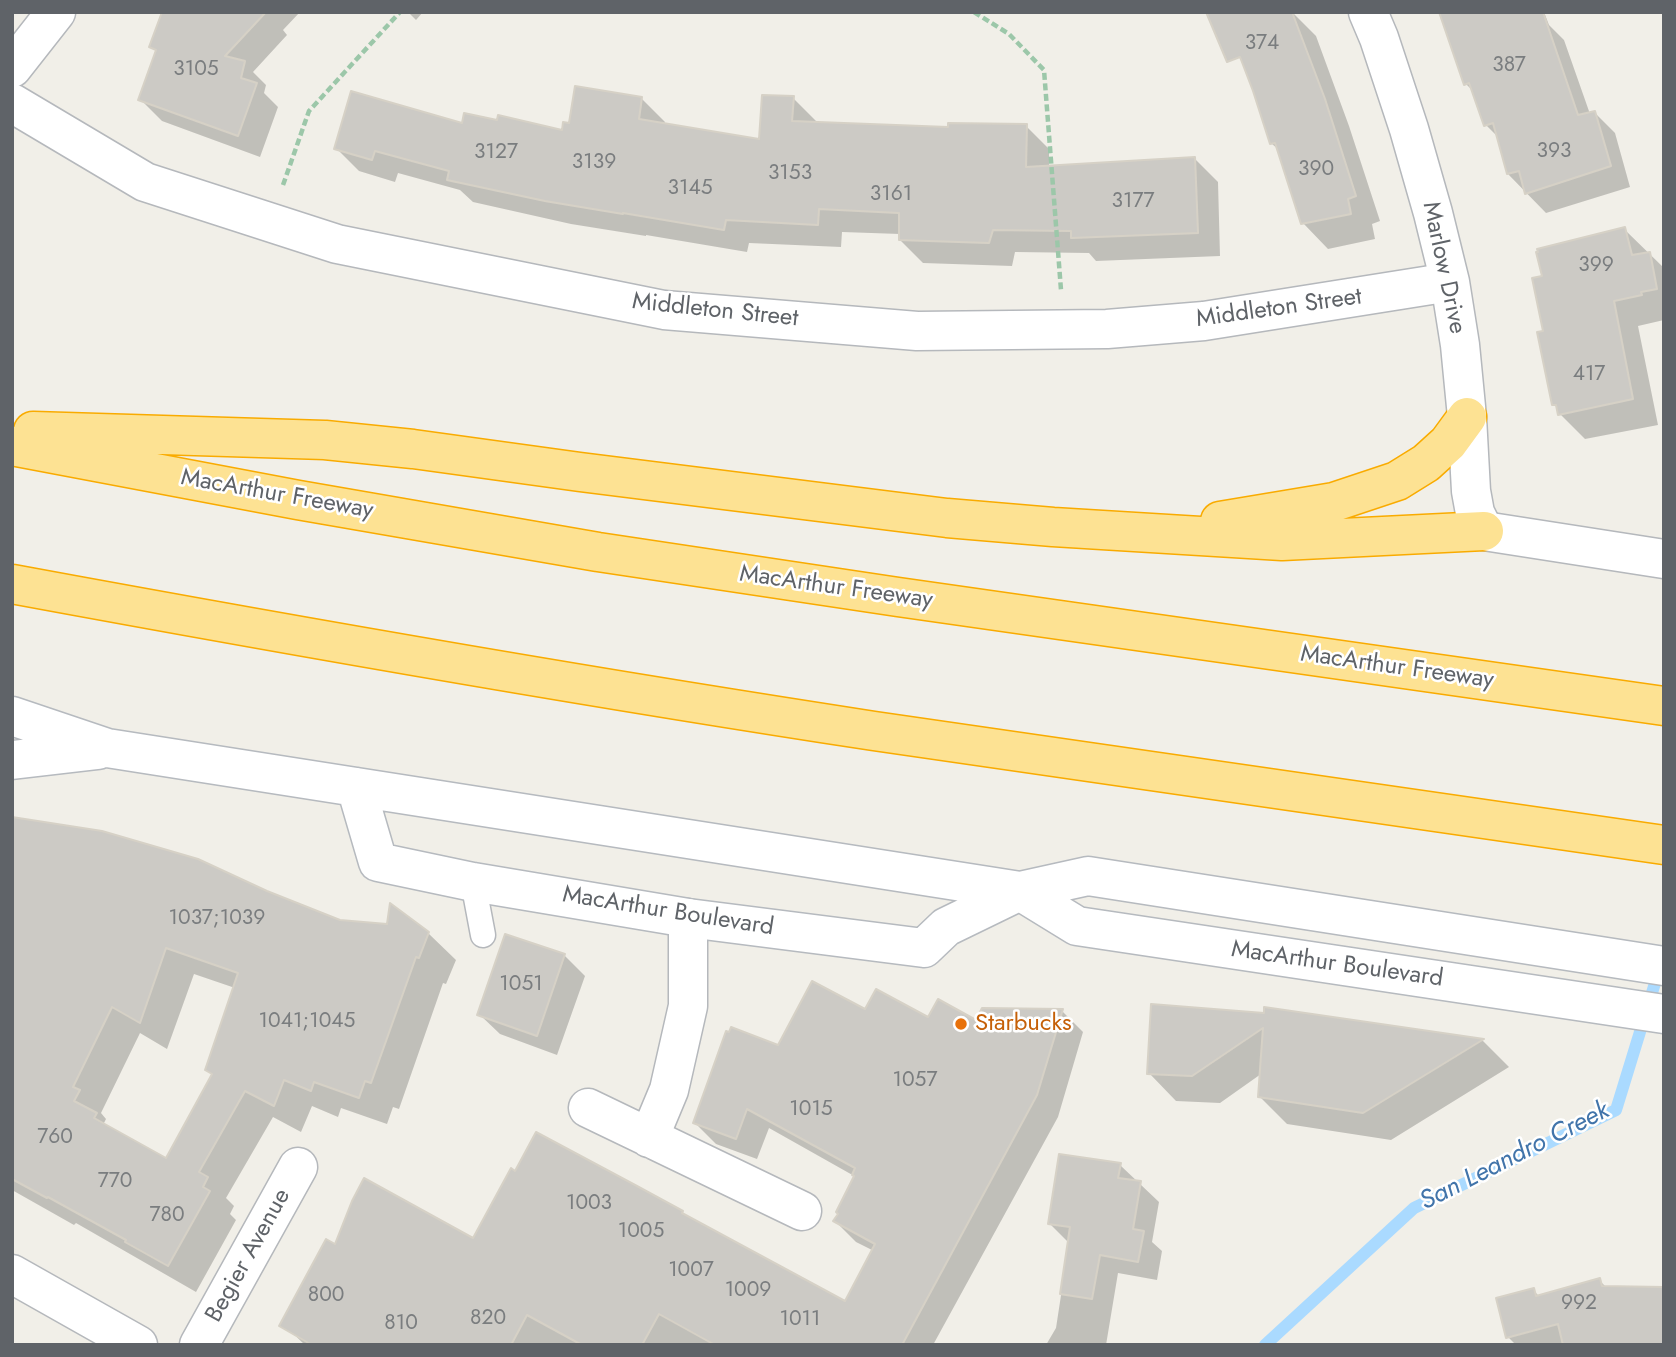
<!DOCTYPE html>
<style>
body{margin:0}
#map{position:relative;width:1676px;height:1357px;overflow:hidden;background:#f1efe8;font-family:Jost,sans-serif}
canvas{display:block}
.frame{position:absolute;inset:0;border:14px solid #5f6368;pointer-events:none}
</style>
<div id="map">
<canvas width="1676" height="1357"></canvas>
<div class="frame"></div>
</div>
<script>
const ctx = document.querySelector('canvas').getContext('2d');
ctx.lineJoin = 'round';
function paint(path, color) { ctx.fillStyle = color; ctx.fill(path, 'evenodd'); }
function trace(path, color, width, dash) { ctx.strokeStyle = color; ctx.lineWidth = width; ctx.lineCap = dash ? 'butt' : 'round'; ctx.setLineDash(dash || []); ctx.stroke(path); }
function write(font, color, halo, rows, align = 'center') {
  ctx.font = font + ' Jost,sans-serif'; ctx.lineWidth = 5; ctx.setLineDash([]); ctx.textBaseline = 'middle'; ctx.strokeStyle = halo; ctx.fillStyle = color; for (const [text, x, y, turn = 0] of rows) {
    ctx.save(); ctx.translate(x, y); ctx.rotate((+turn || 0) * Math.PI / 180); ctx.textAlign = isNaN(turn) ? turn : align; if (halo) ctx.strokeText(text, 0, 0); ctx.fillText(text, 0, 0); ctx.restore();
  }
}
paint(new Path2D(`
 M 164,12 L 300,12 L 283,30 L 287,35 L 253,72 L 266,85 L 264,93 L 278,107 L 260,157 L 162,121 L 140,99 L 157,52 L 151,47 Z
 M 408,12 L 423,12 L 416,20 Z
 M 1292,12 L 1316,36 L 1349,126 L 1380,221 L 1372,224 L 1375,239 L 1328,249 L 1303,223 L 1280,151 L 1271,143 Z
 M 1440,12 L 1544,12 L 1549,25 L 1564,40 L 1590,114 L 1595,113 L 1615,133 L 1630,187 L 1546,213 L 1508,174 L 1499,138 L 1486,125 L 1475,93 L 1466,84 Z
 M 793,98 L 816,121 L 816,124 L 950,129 L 1026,126 L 1049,149 L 1049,168 L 1195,159 L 1218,182 L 1220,256 L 1096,261 L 1089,253 L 1015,252 L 1012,266 L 923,263 L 900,240 L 900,234 L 842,232 L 841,247 L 749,243 L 747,252 L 646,235 L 646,236 L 571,224 L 473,202 L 460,190 L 398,173 L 395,182 L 359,171 L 336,148 L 463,125 L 563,132 L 570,126 L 642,99 L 665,122 L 664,125 L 761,141 Z
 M 1624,229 L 1664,268 L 1664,320 L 1638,326 L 1658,425 L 1585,439 L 1560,414 L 1559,409 L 1554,405 L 1545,332 L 1544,277 Z
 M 12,819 L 266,892 L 340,921 L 428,933 L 456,960 L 446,984 L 443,983 L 399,1109 L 393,1107 L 387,1124 L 341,1108 L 338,1117 L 312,1106 L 301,1132 L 273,1117 L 226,1198 L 234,1206 L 230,1214 L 236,1220 L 196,1292 L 76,1223 L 74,1225 L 12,1190 ZM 194,974 L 235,988 L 207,1070 L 213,1075 L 167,1160 L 108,1128 L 104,1123 L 106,1119 L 101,1113 L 140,1033 L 167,1049 Z
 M 507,936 L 565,956 L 585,976 L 557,1055 L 500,1034 L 479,1014 Z
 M 1266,1009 L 1483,1041 L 1509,1067 L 1391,1140 L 1287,1124 L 1260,1097 L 1261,1074 L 1220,1103 L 1176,1101 L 1149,1073 L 1265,1015 Z
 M 984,1010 L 1062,1011 L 1083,1032 L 1058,1117 L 933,1345 L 305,1345 L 282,1323 L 336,1247 L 474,1241 L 682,1213 L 687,1218 L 846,1303 L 874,1251 L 856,1242 L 835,1221 L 856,1177 L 769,1128 L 757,1159 L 716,1144 L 695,1123 L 779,1047 L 865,1012 L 929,1019 L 977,1022 Z
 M 1120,1165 L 1159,1202 L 1152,1242 L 1162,1251 L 1157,1280 L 1118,1273 L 1106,1345 L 1046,1345 L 1056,1328 L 1069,1243 L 1050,1224 Z
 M 1599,1280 L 1664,1345 L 1516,1345 L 1508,1337 L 1533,1290 L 1540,1297 Z`), '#0003');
trace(new Path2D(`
 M 1265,1345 L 1414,1208 L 1616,1110 L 1659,970`), '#aadaff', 12);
const building = new Path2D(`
 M 162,12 L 266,12 L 225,56 L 245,61 L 241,78 L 257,83 L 238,136 L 138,100 L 156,50 L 149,47 Z
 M 1206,12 L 1292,12 L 1325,99 L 1356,196 L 1348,199 L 1351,214 L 1301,224 L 1275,143 L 1270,144 L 1253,91 L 1240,57 L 1227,62 Z
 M 1439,12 L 1543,12 L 1578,115 L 1595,111 L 1611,166 L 1525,194 L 1519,171 L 1507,174 L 1493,123 L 1484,126 L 1469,83 L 1464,85 Z
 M 575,86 L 642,97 L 639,119 L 759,139 L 762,95 L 794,96 L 792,121 L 948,127 L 948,123 L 1027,124 L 1026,167 L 1195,157 L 1198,233 L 1071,238 L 1071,231 L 993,230 L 989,243 L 899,240 L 899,213 L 819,209 L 818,225 L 726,220 L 724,230 L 623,213 L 623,214 L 545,201 L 447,180 L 449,171 L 375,151 L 372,160 L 334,149 L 351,91 L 462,123 L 464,113 L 497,120 L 498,115 L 562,130 L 563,122 L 569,123 Z
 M 1625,227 L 1632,255 L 1650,252 L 1657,289 L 1641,292 L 1642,295 L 1614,301 L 1633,399 L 1558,415 L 1556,405 L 1552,405 L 1537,332 L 1543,331 L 1532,278 L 1542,276 L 1536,252 L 1538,252 L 1537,249 Z
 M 12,817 L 102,831 L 198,859 L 267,891 L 340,920 L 387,924 L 390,903 L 429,932 L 419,958 L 416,957 L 371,1083 L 365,1081 L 359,1098 L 314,1082 L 311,1091 L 284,1080 L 274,1106 L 245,1091 L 199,1172 L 208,1177 L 203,1187 L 210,1191 L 168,1266 L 125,1242 L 126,1240 L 48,1197 L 47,1198 L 12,1179 ZM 166,948 L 238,973 L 205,1070 L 212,1074 L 166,1158 L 94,1118 L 97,1113 L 74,1101 L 80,1090 L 73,1087 L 112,1007 L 140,1023 Z
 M 505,934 L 565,954 L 537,1036 L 477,1015 Z
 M 812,981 L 865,1009 L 876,989 L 928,1017 L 938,999 L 976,1020 L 982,1008 L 1063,1009 L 1037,1095 L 902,1345 L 715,1345 L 659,1314 L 642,1345 L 582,1345 L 527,1315 L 511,1345 L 312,1345 L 279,1326 L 326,1239 L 335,1244 L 352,1201 L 364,1178 L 473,1238 L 511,1168 L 515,1171 L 536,1132 L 637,1186 L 683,1211 L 682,1213 L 845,1301 L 875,1244 L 833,1221 L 838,1214 L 836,1212 L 854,1176 L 852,1175 L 855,1168 L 747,1109 L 736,1139 L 693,1123 L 726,1031 L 729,1032 L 731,1027 L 778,1045 Z
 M 1151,1004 L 1264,1013 L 1264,1007 L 1484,1039 L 1363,1113 L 1258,1097 L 1263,1028 L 1192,1076 L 1147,1074 Z
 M 1059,1154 L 1121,1163 L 1118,1178 L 1141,1181 L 1133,1229 L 1144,1231 L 1138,1262 L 1100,1255 L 1092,1299 L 1060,1294 L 1070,1227 L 1048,1224 Z
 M 1600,1278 L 1602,1286 L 1664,1287 L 1664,1345 L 1563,1345 L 1558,1324 L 1506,1338 L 1496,1298 L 1534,1288 L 1536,1296 Z`);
paint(building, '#cccac5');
trace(building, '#d6d1c6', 2);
const service = new Path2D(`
 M 473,882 L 483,935`);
const minor = new Path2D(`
 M 1368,12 L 1379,38 L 1409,129 L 1433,213 L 1450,282 L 1460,345 L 1467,417 L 1471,491 L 1475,513 L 1484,531
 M 12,68 L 56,12
 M 12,103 L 145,182 L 337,244 L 664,310 L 917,331 L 1107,329 L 1204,321 L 1450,282
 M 588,1108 L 802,1211
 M 649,1138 L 669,1090 L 688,1006 L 688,918
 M 12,1274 L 138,1345
 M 199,1345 L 298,1167`);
const tertiary = new Path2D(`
 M 1484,531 L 1664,559`);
const secondary = new Path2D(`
 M 12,716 L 107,748 L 1020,891 L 1077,926 L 1664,1014
 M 12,760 L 98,750
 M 356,787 L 378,862 L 473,882 L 688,918 L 924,948 L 946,927 L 1020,891 L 1088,876 L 1664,966`);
const motorway = new Path2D(`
 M 33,431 L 325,440 L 413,449 L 580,472 L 947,518 L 1053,527 L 1282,541 L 1484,531
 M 12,446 L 298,500 L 598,552 L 898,597 L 1664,706
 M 1220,521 L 1334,502 L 1397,481 L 1426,463 L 1448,443 L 1467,417
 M 12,584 C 299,637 586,687 874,731 C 1137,770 1401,806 1664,845`);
trace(service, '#b5b8bc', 27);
trace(minor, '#b5b8bc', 41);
trace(tertiary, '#b5b8bc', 41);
trace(secondary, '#b6babf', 41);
trace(motorway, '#f9ab00', 41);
trace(new Path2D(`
 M 974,12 L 1009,34 L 1044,70 L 1061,290
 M 283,185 L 309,111 L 400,12`), '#9cc7a9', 4.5, [7, 3.5]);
trace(service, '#fff', 24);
trace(minor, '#fff', 38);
trace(tertiary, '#fff', 38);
trace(secondary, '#fff', 38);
trace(motorway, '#fde293', 38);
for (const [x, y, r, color] of [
 [961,1024,7,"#e8710a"]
]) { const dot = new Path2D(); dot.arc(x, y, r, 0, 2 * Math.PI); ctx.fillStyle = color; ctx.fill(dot); trace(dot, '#fff', 2.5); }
write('21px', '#7a7d7f', null, [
 ["374",1262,44],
 ["387",1509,66],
 ["3105",196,70],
 ["393",1554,152],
 ["3127",496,153],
 ["3139",594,163],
 ["390",1316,170],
 ["3153",790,174],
 ["3145",690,189],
 ["3161",891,195],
 ["3177",1133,202],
 ["399",1596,266],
 ["417",1589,375],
 ["1037;1039",217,919],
 ["1051",521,985],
 ["1041;1045",307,1022],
 ["1057",915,1081],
 ["1015",811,1110],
 ["760",55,1138],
 ["770",115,1182],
 ["1003",589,1204],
 ["780",167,1216],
 ["1005",641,1232],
 ["1007",691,1271],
 ["1009",748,1291],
 ["800",326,1296],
 ["992",1579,1304],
 ["820",488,1319],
 ["1011",800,1320],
 ["810",401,1324]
]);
write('24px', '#5f6368', '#fff', [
 ["Marlow Drive",1443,268,78],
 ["Middleton Street",1279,309,-8],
 ["Middleton Street",715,311,6],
 ["MacArthur Freeway",277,495,10],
 ["MacArthur Freeway",836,588,8],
 ["MacArthur Freeway",1397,668,8],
 ["MacArthur Boulevard",668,912,9],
 ["MacArthur Boulevard",1337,965,8],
 ["Begier Avenue",249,1256,-61]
]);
write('24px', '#c56008', '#fff', [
 ["Starbucks",975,1024]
], 'left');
write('italic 26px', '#4174aa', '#fff', [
 ["San Leandro Creek",1515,1157,-27]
]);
</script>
